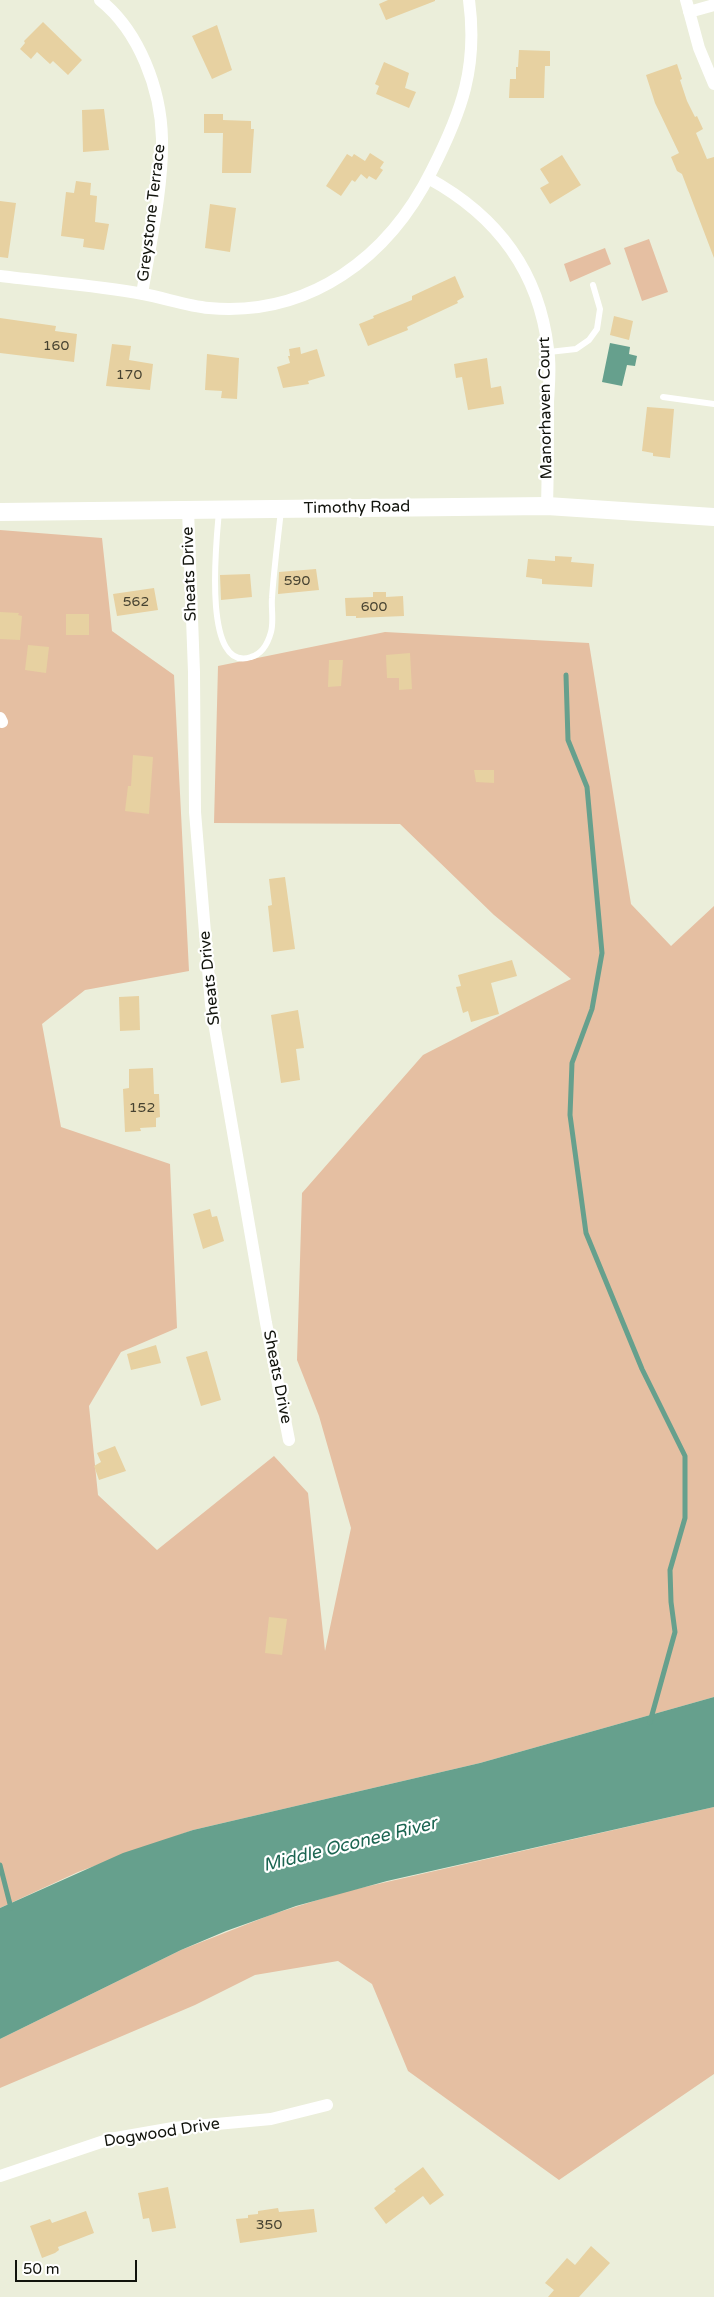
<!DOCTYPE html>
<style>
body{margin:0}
#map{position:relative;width:714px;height:2297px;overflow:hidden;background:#ebeeda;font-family:"Varela Round",sans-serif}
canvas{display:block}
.scale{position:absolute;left:15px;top:2260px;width:122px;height:22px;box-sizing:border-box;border:2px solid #11130c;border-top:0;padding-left:6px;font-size:15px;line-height:18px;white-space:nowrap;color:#11130c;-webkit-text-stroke:4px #fff;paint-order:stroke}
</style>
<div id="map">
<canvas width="714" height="2297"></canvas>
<div class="scale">50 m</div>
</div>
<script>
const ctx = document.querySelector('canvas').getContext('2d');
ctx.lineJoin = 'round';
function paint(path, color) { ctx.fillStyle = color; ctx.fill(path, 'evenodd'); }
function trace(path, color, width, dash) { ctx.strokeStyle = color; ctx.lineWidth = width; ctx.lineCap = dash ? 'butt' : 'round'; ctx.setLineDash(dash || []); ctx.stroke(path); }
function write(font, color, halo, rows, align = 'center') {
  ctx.font = font + ' "Varela Round",sans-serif'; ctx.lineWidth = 4.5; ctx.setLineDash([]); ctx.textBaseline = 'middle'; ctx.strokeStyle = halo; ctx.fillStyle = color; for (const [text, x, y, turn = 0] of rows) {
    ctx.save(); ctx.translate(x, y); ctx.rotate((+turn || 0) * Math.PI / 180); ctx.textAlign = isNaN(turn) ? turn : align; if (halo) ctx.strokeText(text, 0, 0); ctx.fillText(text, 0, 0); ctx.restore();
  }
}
paint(new Path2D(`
 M 649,239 L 668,292 L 642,301 L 624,248 Z
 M 605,248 L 611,264 L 570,282 L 564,264 Z
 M 0,530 L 102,538 L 112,631 L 174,675 L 189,971 L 85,990 L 42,1024 L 61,1127 L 170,1164 L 177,1328 L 121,1352 L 89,1406 L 98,1495 L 157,1550 L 274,1456 L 308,1493 L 325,1651 L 351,1528 L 319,1416 L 297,1360 L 302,1193 L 423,1055 L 571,979 L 494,915 L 400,824 L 214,823 L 218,666 L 385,632 L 589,643 L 631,904 L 671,946 L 714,906 L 714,1697 L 480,1763 L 193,1830 L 78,1872 L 0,1908 Z
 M 714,1807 L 714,2074 L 559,2180 L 408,2071 L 372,1984 L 338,1961 L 255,1975 L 195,2005 L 0,2088 L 0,2039 L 181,1950 L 273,1914 L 343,1892 Z`), '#e5bfa2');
paint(new Path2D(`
 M 610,343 L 630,347 L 629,354 L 637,356 L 635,366 L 627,365 L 622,386 L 602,382 Z
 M 714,1697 L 714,1807 L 387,1881 L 296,1906 L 226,1931 L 181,1950 L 0,2039 L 0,1908 L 123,1853 L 193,1830 L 480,1763 Z`), '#66a08d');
trace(new Path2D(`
 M 566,675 L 568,740 L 587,787 L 602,953 L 592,1009 L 572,1063 L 570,1115 L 586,1233 L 642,1369 L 685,1456 L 685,1518 L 670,1570 L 671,1602 L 675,1632 L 650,1722
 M 0,1865 L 11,1908`), '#66a08d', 5);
paint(new Path2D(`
 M 388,0 L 435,0 L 435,1 L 386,20 L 379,4 Z
 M 43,22 L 82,60 L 68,75 L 53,61 L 50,64 L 37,52 L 31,59 L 20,49 L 25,43 L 24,41 Z
 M 217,25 L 232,70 L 212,79 L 192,36 Z
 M 519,50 L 550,51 L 550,66 L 545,66 L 544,98 L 509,98 L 510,79 L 516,79 L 516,67 L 518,67 Z
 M 384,62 L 409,73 L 405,88 L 416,92 L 409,108 L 376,94 L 379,86 L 375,84 Z
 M 677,64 L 682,79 L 680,80 L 687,101 L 695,117 L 697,116 L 703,129 L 696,133 L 707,159 L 714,157 L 714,258 L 682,174 L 677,171 L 671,157 L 679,153 L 655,103 L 646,75 Z
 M 104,109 L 109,150 L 83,152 L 82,110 Z
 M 204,114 L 223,114 L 223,120 L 251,121 L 251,129 L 254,129 L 251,173 L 222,173 L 223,133 L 204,133 Z
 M 370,153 L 384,162 L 380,168 L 383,170 L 376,180 L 369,176 L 367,179 L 361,174 L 355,182 L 352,180 L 341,196 L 326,186 L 347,154 L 352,157 L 354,154 L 365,161 Z
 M 562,155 L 581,185 L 550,204 L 540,188 L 549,183 L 540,169 Z
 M 76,181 L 91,183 L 90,195 L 97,196 L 95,222 L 109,224 L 104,250 L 83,247 L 84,239 L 61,236 L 66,192 L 74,193 Z
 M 0,201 L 16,203 L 8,258 L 0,257 Z
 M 210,204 L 236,208 L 230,252 L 205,248 Z
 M 455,276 L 464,297 L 457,301 L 458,303 L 407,327 L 408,330 L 368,346 L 359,324 L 374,318 L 373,316 L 412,300 L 412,296 Z
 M 614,316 L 633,321 L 629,340 L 610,335 Z
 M 0,318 L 56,326 L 55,331 L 77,334 L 74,362 L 0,353 Z
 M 112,344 L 131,346 L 129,360 L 153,364 L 150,390 L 106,386 Z
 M 300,347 L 301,354 L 317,349 L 325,376 L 308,381 L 309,384 L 283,388 L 277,367 L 290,363 L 288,356 L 290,356 L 289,349 Z
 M 207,354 L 239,358 L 237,399 L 221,398 L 222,391 L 205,390 Z
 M 487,358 L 491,388 L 501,386 L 504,404 L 468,410 L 462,377 L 456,378 L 454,364 Z
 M 647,407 L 674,409 L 670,458 L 653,456 L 653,453 L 642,451 Z
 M 555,556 L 572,557 L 571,562 L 594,564 L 592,587 L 542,584 L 542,579 L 526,577 L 528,559 L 555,561 Z
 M 316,569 L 319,590 L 278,594 L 279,572 Z
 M 250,574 L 252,597 L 221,600 L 220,575 Z
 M 154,588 L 158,610 L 117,616 L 113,594 Z
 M 373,592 L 386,592 L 386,597 L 403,596 L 404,616 L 356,618 L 356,616 L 346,616 L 345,598 L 373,597 Z
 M 0,612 L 19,613 L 18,615 L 22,616 L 20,640 L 0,639 Z
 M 66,614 L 89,614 L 89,635 L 66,635 Z
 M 28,645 L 49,647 L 46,673 L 25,670 Z
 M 410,653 L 412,689 L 399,690 L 399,678 L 387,678 L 386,655 Z
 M 329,660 L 343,660 L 341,686 L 328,687 Z
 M 133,755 L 153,757 L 149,814 L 125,811 L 128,786 L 131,786 Z
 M 474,770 L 494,770 L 494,783 L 476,782 Z
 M 285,877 L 295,949 L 273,952 L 268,906 L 272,905 L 269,879 Z
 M 512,960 L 517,976 L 491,983 L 499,1014 L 471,1022 L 468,1011 L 463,1013 L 456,987 L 461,986 L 458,975 Z
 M 139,996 L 140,1030 L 120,1031 L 119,997 Z
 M 298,1010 L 304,1048 L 296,1049 L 300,1080 L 281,1083 L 271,1015 Z
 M 153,1068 L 154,1094 L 159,1094 L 160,1117 L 156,1118 L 156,1127 L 140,1128 L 141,1131 L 125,1132 L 123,1089 L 129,1088 L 129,1069 Z
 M 210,1209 L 212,1217 L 217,1216 L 224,1241 L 203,1249 L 193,1214 Z
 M 156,1345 L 161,1363 L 131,1370 L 127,1354 Z
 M 207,1351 L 221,1400 L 201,1406 L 186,1357 Z
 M 115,1446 L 126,1471 L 99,1480 L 94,1466 L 101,1462 L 97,1453 Z
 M 269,1617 L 287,1619 L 282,1655 L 265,1653 Z
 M 423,2167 L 444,2195 L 430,2205 L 423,2196 L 386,2224 L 374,2208 L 396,2191 L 394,2189 Z
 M 168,2187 L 176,2228 L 152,2232 L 149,2218 L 143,2219 L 138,2193 Z
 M 278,2208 L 279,2212 L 314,2209 L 317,2232 L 240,2243 L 236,2219 L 248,2218 L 248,2215 L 258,2214 L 258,2211 Z
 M 86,2211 L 94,2233 L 58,2247 L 59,2250 L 55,2253 L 42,2258 L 30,2226 L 50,2219 L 52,2223 Z
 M 591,2246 L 610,2263 L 579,2297 L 548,2297 L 554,2290 L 545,2283 L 567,2258 L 575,2265 Z`), '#e7d1a1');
trace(new Path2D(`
 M 549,352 L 576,349 L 589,340 L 597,329 L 600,309 L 593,285
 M 663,397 L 714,404
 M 219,511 C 217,535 201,674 251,657 C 262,654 268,643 271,632 C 274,621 271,608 272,598 C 274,568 278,539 281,510`), '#fff', 6);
trace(new Path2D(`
 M 100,0 C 139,31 161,89 162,139 C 163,188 150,245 142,294
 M 686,0 L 699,48 L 714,84
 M 689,12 L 714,5
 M 428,178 C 496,215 539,271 548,349 C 551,366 549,385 548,402 C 548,437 548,471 547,506
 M 0,276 C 47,282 96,285 143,294 C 165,298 187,306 209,308 C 310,317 389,257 432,170 C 462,111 478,67 469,0
 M 188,510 L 194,672 L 195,812 L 211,1005 L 266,1323 L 289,1440
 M 0,718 L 2,722
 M 0,2176 L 110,2139 L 173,2128 L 271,2119 L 327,2105`), '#fff', 12);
trace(new Path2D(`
 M 0,512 L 547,506 L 714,517`), '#fff', 18);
write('14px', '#464231', null, [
 ["160",56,346],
 ["170",129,375],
 ["590",297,581],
 ["562",136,602],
 ["600",374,607],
 ["152",142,1108],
 ["350",269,2225]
]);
write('16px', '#11130c', '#fff', [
 ["Greystone Terrace",152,213,-83],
 ["Manorhaven Court",546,408,-91],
 ["Timothy Road",357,508,-1],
 ["Sheats Drive",190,574,-92],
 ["Sheats Drive",210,978,-96],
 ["Sheats Drive",277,1377,79],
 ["Dogwood Drive",162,2133,-9]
]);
write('italic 18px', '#1b6551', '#fff', [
 ["Middle Oconee River",350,1845,-14]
]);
</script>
